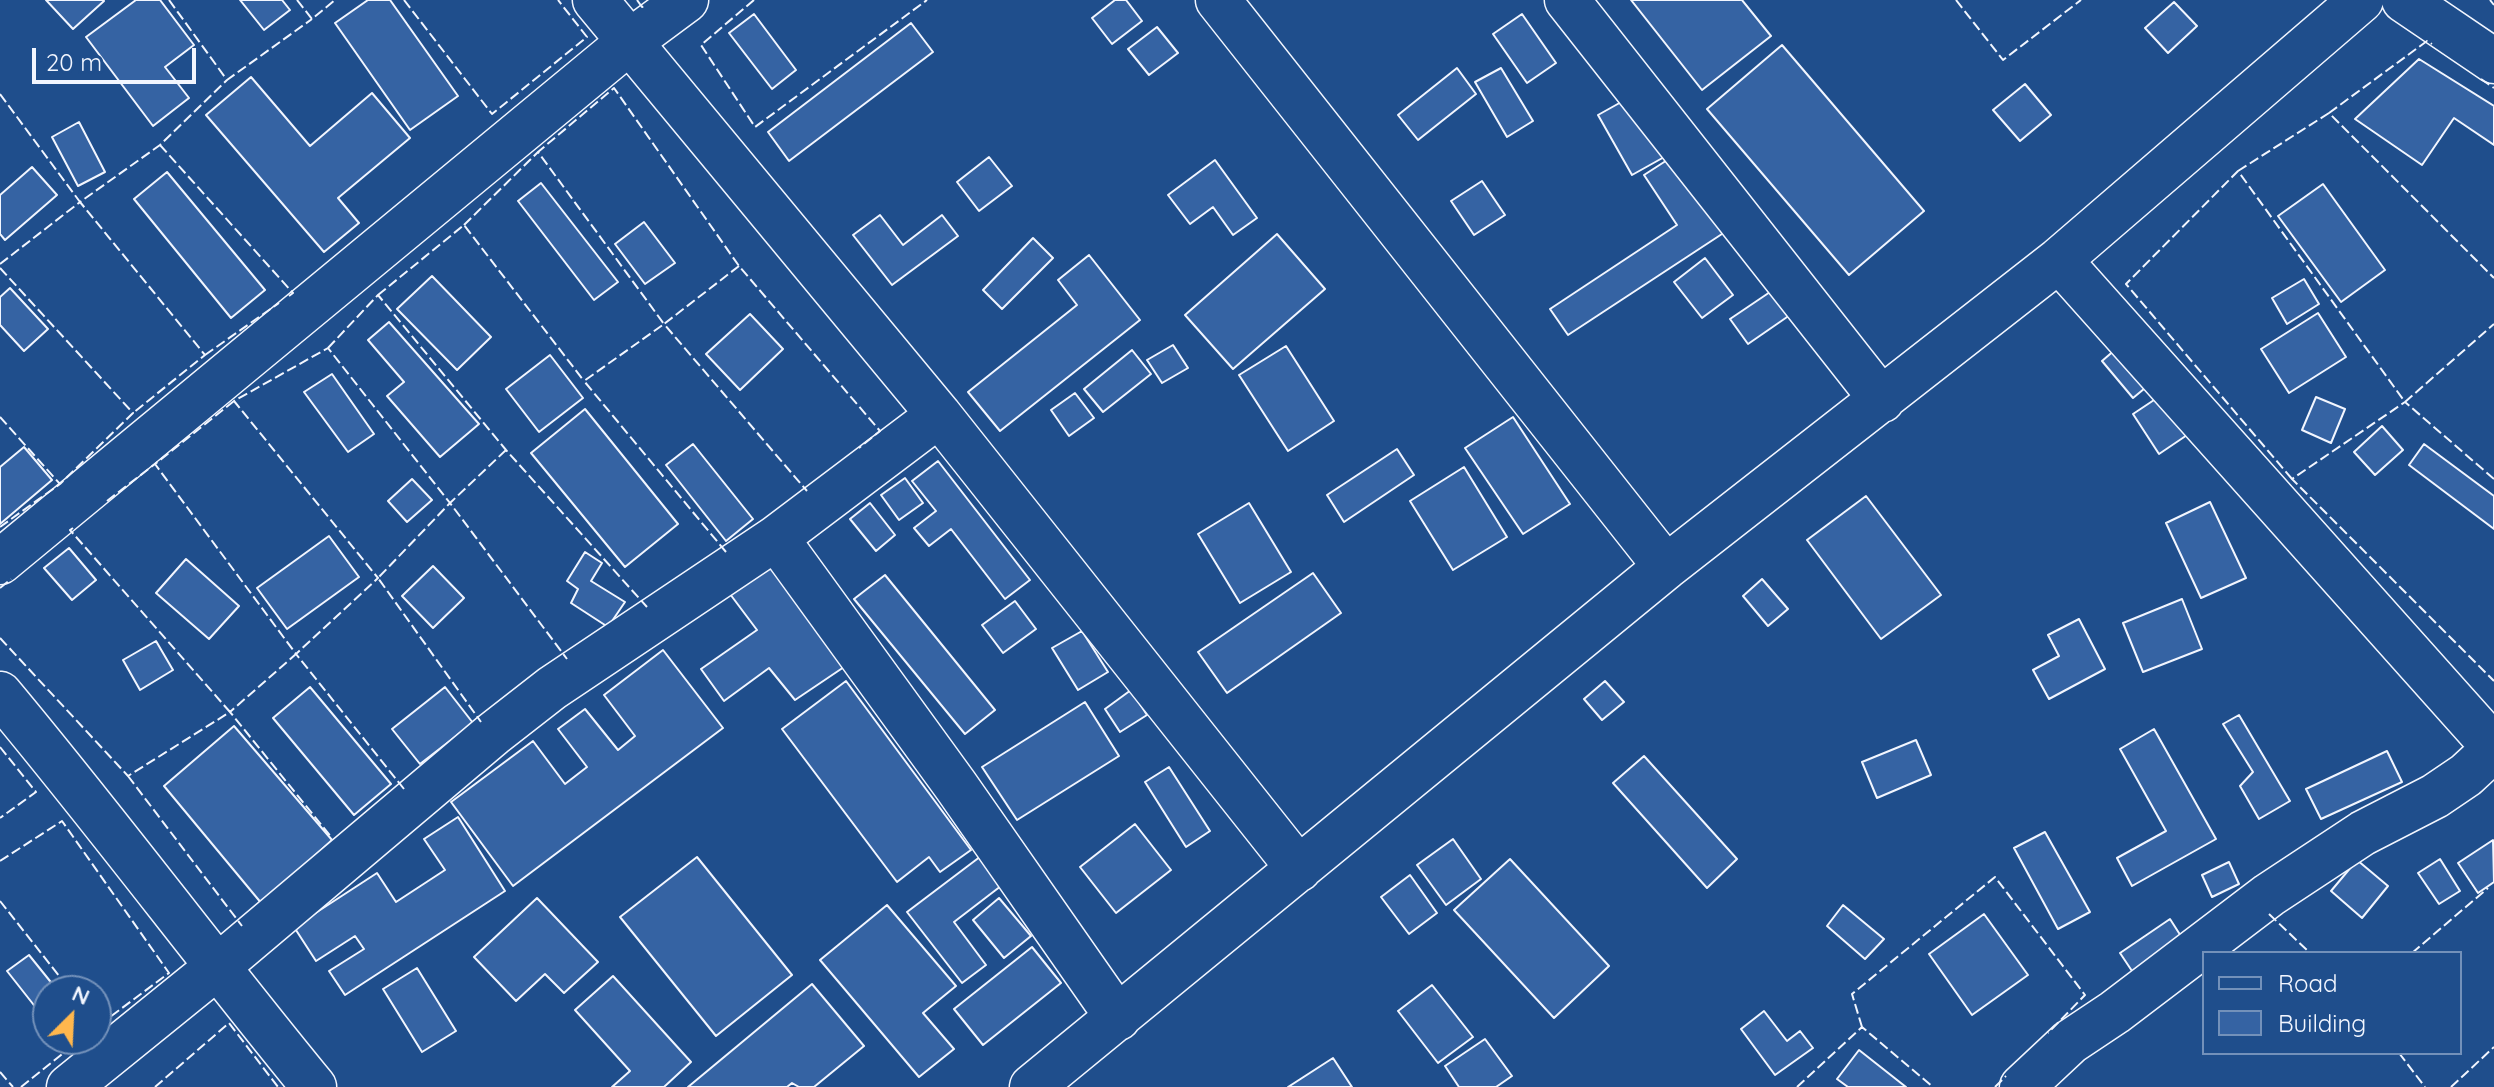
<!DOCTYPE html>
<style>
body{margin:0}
#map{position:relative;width:2494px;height:1087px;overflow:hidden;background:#1f4e8c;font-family:Quicksand,sans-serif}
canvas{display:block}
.legend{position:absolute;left:2202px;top:951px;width:260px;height:104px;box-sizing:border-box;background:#1f4e8c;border:2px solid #7391ba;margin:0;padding:10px 14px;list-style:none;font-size:24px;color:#f2f6ff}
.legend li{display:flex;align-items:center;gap:16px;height:40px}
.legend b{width:40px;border:2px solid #7391ba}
.north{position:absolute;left:32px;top:975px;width:80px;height:80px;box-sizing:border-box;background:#1f4e8c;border:2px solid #7391ba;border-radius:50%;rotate:24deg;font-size:22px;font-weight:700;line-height:32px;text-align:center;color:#f2f6ff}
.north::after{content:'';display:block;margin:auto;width:28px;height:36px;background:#ffb74d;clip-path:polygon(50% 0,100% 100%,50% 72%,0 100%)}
.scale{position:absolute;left:32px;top:48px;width:164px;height:36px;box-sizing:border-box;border:4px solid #f2f6ff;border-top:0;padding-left:10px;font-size:24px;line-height:28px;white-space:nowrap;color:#f2f6ff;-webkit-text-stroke:6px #1f4e8c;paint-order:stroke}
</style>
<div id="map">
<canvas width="2494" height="1087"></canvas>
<ul class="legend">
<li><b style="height:10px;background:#1f4e8c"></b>Road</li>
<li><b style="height:22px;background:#3563a3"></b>Building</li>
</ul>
<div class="north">N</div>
<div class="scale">20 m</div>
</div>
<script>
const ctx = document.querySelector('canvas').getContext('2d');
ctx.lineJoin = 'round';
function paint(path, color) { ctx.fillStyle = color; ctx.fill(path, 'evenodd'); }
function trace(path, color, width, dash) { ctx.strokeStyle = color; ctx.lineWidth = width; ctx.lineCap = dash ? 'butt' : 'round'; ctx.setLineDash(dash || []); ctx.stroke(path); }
const building = new Path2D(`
 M 46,0 L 103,0 L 104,1 L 73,29 Z
 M 136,0 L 160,0 L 194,45 L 165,67 L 189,98 L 153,126 L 86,37 Z
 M 240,0 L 282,0 L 290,10 L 264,30 Z
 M 368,0 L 390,0 L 458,96 L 410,130 L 335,23 Z
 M 1115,0 L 1126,0 L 1142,21 L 1112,44 L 1092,18 Z
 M 1631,0 L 1742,0 L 1771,36 L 1702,90 Z
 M 2174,2 L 2197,26 L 2168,53 L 2145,28 Z
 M 754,14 L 796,70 L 772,89 L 729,33 Z
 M 1522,14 L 1556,63 L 1527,83 L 1493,34 Z
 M 911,23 L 933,52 L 789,161 L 768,132 Z
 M 1157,27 L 1178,53 L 1149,75 L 1128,49 Z
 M 1782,45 L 1924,211 L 1849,275 L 1707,109 Z
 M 2419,59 L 2494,106 L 2494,145 L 2454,118 L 2422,165 L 2355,119 Z
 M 1457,68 L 1476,94 L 1418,140 L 1398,115 Z
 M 1501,68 L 1533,121 L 1507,137 L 1475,82 Z
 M 251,77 L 310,146 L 372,93 L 410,138 L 338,198 L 359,223 L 324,252 L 206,115 Z
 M 2025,84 L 2051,115 L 2020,141 L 1993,110 Z
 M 1632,96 L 1666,156 L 1632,175 L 1598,115 Z
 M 79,122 L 105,172 L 78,186 L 52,137 Z
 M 1675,155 L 1725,232 L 1568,335 L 1550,309 L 1677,225 L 1644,175 Z
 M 989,157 L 1012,186 L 979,211 L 957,182 Z
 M 1215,160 L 1257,218 L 1233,235 L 1213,207 L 1190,224 L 1168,195 Z
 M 32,167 L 57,195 L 5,240 L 0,234 L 0,195 Z
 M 167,172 L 265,290 L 231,318 L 134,199 Z
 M 1482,181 L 1505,215 L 1474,235 L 1451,201 Z
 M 541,183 L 618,282 L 594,300 L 518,201 Z
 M 2323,184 L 2385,270 L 2341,302 L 2278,216 Z
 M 880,215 L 903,245 L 942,215 L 958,236 L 892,285 L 853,235 Z
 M 644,222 L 675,263 L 645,284 L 615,244 Z
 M 1277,234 L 1325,289 L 1233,369 L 1185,315 Z
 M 1033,238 L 1053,258 L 1002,309 L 983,290 Z
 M 1089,255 L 1140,320 L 1000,431 L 968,392 L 1077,305 L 1058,280 Z
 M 1705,258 L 1733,295 L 1702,318 L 1674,282 Z
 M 432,276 L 491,337 L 457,370 L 397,309 Z
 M 2304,279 L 2319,304 L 2287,324 L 2272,298 Z
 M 10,288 L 48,329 L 24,351 L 0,325 L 0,297 Z
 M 1773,290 L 1790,315 L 1748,344 L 1730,319 Z
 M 2318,313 L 2346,357 L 2289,393 L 2261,349 Z
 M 750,314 L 783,349 L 740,390 L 706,354 Z
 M 389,322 L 479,424 L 440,457 L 387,396 L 404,382 L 368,340 Z
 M 2124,342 L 2156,379 L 2133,398 L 2102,361 Z
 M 1173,345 L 1188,368 L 1162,383 L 1147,360 Z
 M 1286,346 L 1334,421 L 1288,451 L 1239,375 Z
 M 1132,350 L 1151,374 L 1103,412 L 1084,389 Z
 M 550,355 L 583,398 L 539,432 L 506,389 Z
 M 332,374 L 374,434 L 348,452 L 304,392 Z
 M 2169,390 L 2196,429 L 2159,454 L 2133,414 Z
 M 1075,393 L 1094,418 L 1069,436 L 1051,410 Z
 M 2316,397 L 2345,409 L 2331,443 L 2302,430 Z
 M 585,409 L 678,524 L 625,567 L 531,453 Z
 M 1513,417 L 1570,504 L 1523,534 L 1465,448 Z
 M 2382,426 L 2403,450 L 2375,475 L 2354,452 Z
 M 693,444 L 753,519 L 726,541 L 666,465 Z
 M 2424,444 L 2494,496 L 2494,529 L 2409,465 Z
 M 24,447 L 52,480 L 0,524 L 0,467 Z
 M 1397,449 L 1414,475 L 1344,522 L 1327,495 Z
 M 938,461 L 1030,580 L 1005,599 L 951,529 L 929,546 L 914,528 L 936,511 L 912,481 Z
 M 1464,467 L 1507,537 L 1453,570 L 1410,501 Z
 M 905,478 L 923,503 L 899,520 L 881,495 Z
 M 412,479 L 432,500 L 407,522 L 388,501 Z
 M 1866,496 L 1941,595 L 1881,639 L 1807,540 Z
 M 2210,502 L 2246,578 L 2201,598 L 2166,523 Z
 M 870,503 L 895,535 L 876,551 L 850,519 Z
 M 1249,503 L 1291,572 L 1240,603 L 1198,534 Z
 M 329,536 L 359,577 L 287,629 L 257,588 Z
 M 69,548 L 96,580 L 72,600 L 44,568 Z
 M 585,552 L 602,563 L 591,581 L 625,602 L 608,627 L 571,603 L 578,589 L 567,581 Z
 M 186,559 L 239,606 L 209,639 L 156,593 Z
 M 771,563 L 847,665 L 795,700 L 769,668 L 724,701 L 701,669 L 757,630 L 730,594 Z
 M 433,566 L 464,598 L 433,628 L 402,596 Z
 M 1313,573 L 1341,613 L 1227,693 L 1198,652 Z
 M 885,575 L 995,710 L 965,734 L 854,599 Z
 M 1762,579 L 1788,609 L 1768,626 L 1743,596 Z
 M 2182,599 L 2202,649 L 2143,672 L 2123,623 Z
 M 1015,601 L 1036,629 L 1003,653 L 982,625 Z
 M 2079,619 L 2105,669 L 2049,699 L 2033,670 L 2059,656 L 2048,635 Z
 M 1082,631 L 1108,672 L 1078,690 L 1052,648 Z
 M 156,641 L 173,670 L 140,690 L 123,660 Z
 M 663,650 L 723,728 L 513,886 L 451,802 L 533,741 L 565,784 L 587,767 L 558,729 L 585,709 L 618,750 L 635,736 L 604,695 Z
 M 846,681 L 971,850 L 940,872 L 929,857 L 897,882 L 782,729 Z
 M 1605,681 L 1624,702 L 1602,720 L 1584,699 Z
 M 310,687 L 391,784 L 354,815 L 273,718 Z
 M 445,687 L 473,723 L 420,764 L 392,729 Z
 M 1131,690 L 1147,715 L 1120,732 L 1105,709 Z
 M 1085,702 L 1119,756 L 1017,820 L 982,767 Z
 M 2239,715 L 2290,801 L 2259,819 L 2240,786 L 2253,772 L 2223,724 Z
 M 234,726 L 332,840 L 262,904 L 164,786 Z
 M 2154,729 L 2216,839 L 2132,886 L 2117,858 L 2166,831 L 2120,749 Z
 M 1916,740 L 1931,775 L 1877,798 L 1862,762 Z
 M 2387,751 L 2402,782 L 2321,819 L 2306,789 Z
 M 1644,756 L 1737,859 L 1707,888 L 1613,783 Z
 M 1169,767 L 1210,831 L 1186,847 L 1145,782 Z
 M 458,817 L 505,891 L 345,995 L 329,971 L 364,949 L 355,936 L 316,961 L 294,927 L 377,873 L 396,902 L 445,870 L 424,839 Z
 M 1135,824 L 1171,870 L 1116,913 L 1080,867 Z
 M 2045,832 L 2090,912 L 2058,929 L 2014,848 Z
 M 1453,839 L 1481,879 L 1446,905 L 1417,865 Z
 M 2493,840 L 2494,882 L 2478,893 L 2458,863 Z
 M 993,847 L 1014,876 L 954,922 L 986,965 L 962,983 L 907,912 Z
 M 697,857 L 792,975 L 716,1036 L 620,917 Z
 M 1510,859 L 1609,966 L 1554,1018 L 1454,910 Z
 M 2440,859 L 2460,891 L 2439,904 L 2418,873 Z
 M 2357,860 L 2388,886 L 2362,918 L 2331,891 Z
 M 2229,862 L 2239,884 L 2212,897 L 2202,875 Z
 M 1410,875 L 1437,913 L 1409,934 L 1381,897 Z
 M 537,898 L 598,962 L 564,993 L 545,974 L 516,1001 L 474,957 Z
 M 999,898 L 1031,936 L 1004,958 L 973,920 Z
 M 887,905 L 956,986 L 923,1013 L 954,1049 L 919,1077 L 820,960 Z
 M 1843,905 L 1884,939 L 1865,959 L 1827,926 Z
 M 1984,914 L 2028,975 L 1972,1015 L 1929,954 Z
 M 2170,919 L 2186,944 L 2136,977 L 2120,953 Z
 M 1032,947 L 1061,983 L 983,1045 L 954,1009 Z
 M 29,955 L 58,991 L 48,991 L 48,1023 L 7,971 Z
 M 417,968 L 456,1031 L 422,1052 L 383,989 Z
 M 613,976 L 691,1062 L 664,1087 L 612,1087 L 630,1071 L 575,1010 Z
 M 812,984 L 864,1046 L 814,1087 L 799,1087 L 792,1083 L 787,1087 L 688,1087 Z
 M 1432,985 L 1473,1037 L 1438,1063 L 1398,1011 Z
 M 1764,1011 L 1787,1041 L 1800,1031 L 1813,1048 L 1775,1075 L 1741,1029 Z
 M 1485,1039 L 1512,1076 L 1496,1087 L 1459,1087 L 1445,1066 Z
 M 1859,1050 L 1906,1087 L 1848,1087 L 1837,1079 Z
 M 1333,1058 L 1352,1087 L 1288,1087 Z`);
paint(building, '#3563a3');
trace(building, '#f2f6ff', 2);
const minor = new Path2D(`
 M 1218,0 L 1666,567
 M 1567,0 L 1882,400
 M 2404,0 L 2494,61
 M 2059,260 L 2494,747
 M 939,415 L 1299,869
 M 776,538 L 956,786 L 1118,1018
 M 0,562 L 628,43 L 686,0
 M 0,694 C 108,823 207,957 314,1087
 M 69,1087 L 216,968 L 493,734 L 552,688 L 776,538 L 939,415 L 595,0
 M 1032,1087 L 1666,567 L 2059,260 L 2361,0
 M 2022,1087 L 2070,1042 L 2115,1012 L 2269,895 L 2363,833 L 2435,796 L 2466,775 L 2494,749`);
trace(minor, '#f2f6ff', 47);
trace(minor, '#1f4e8c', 44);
trace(new Path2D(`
 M 169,0 L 227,80 L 312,19
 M 297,0 L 312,19 L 335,0
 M 404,0 L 492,114 L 587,37 L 558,0
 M 637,0 L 642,7 L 646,5
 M 754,0 L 701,45 L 755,127 L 927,0
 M 1956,0 L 2003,60 L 2081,0
 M 2490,0 L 2494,5
 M 2481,79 L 2494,88
 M 0,94 L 80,202 L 160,145 L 227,80
 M 2329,113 L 2427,41 L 2432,44
 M 160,145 L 293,293 L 289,296
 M 2238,171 L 2329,113 L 2494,278
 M 464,225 L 538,152
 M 0,264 L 80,202 L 205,355 L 133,413
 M 739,266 L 664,324 L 807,491
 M 0,268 L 133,413 L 60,484
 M 378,295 L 464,225 L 584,381
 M 328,348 L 378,295 L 506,450 L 647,607
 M 205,355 L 279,303
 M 234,401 L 155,464 L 296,654 L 230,712 L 332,838
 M 0,417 L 60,484 L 0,527
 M 506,450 L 450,503 L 567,659
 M 2292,479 L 2126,284 L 2238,171 L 2405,402 L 2494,324
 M 2494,479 L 2405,402 L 2292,479 L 2494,681
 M 107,501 L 155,464
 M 726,552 L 584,381 L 664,324 L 538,152 L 614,88 L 739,266 L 880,431 L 859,448
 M 0,588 L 11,579
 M 0,638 L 128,776 L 230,712 L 70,530 L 73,528
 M 0,747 L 36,792 L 0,818
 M 128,776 L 242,926
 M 404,789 L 296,654 L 378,578 L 234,401 L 328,348 L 450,503 L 378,578 L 481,722
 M 0,861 L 62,821 L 169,973 L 98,1026 L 96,1023
 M 0,901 L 71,991
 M 2269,914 L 2310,953
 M 2412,953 L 2488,888
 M 1862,1027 L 1852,994 L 1995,877 L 2085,995 L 2048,1033
 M 2399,1053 L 2425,1087
 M 0,1072 L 13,1087
 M 21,1087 L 81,1039
 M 155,1087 L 229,1023 L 278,1087
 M 1797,1087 L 1862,1027 L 1933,1087
 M 1995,1087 L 2006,1076
 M 2451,1087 L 2494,1047`), '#f2f6ff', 2, [10, 4]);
</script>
